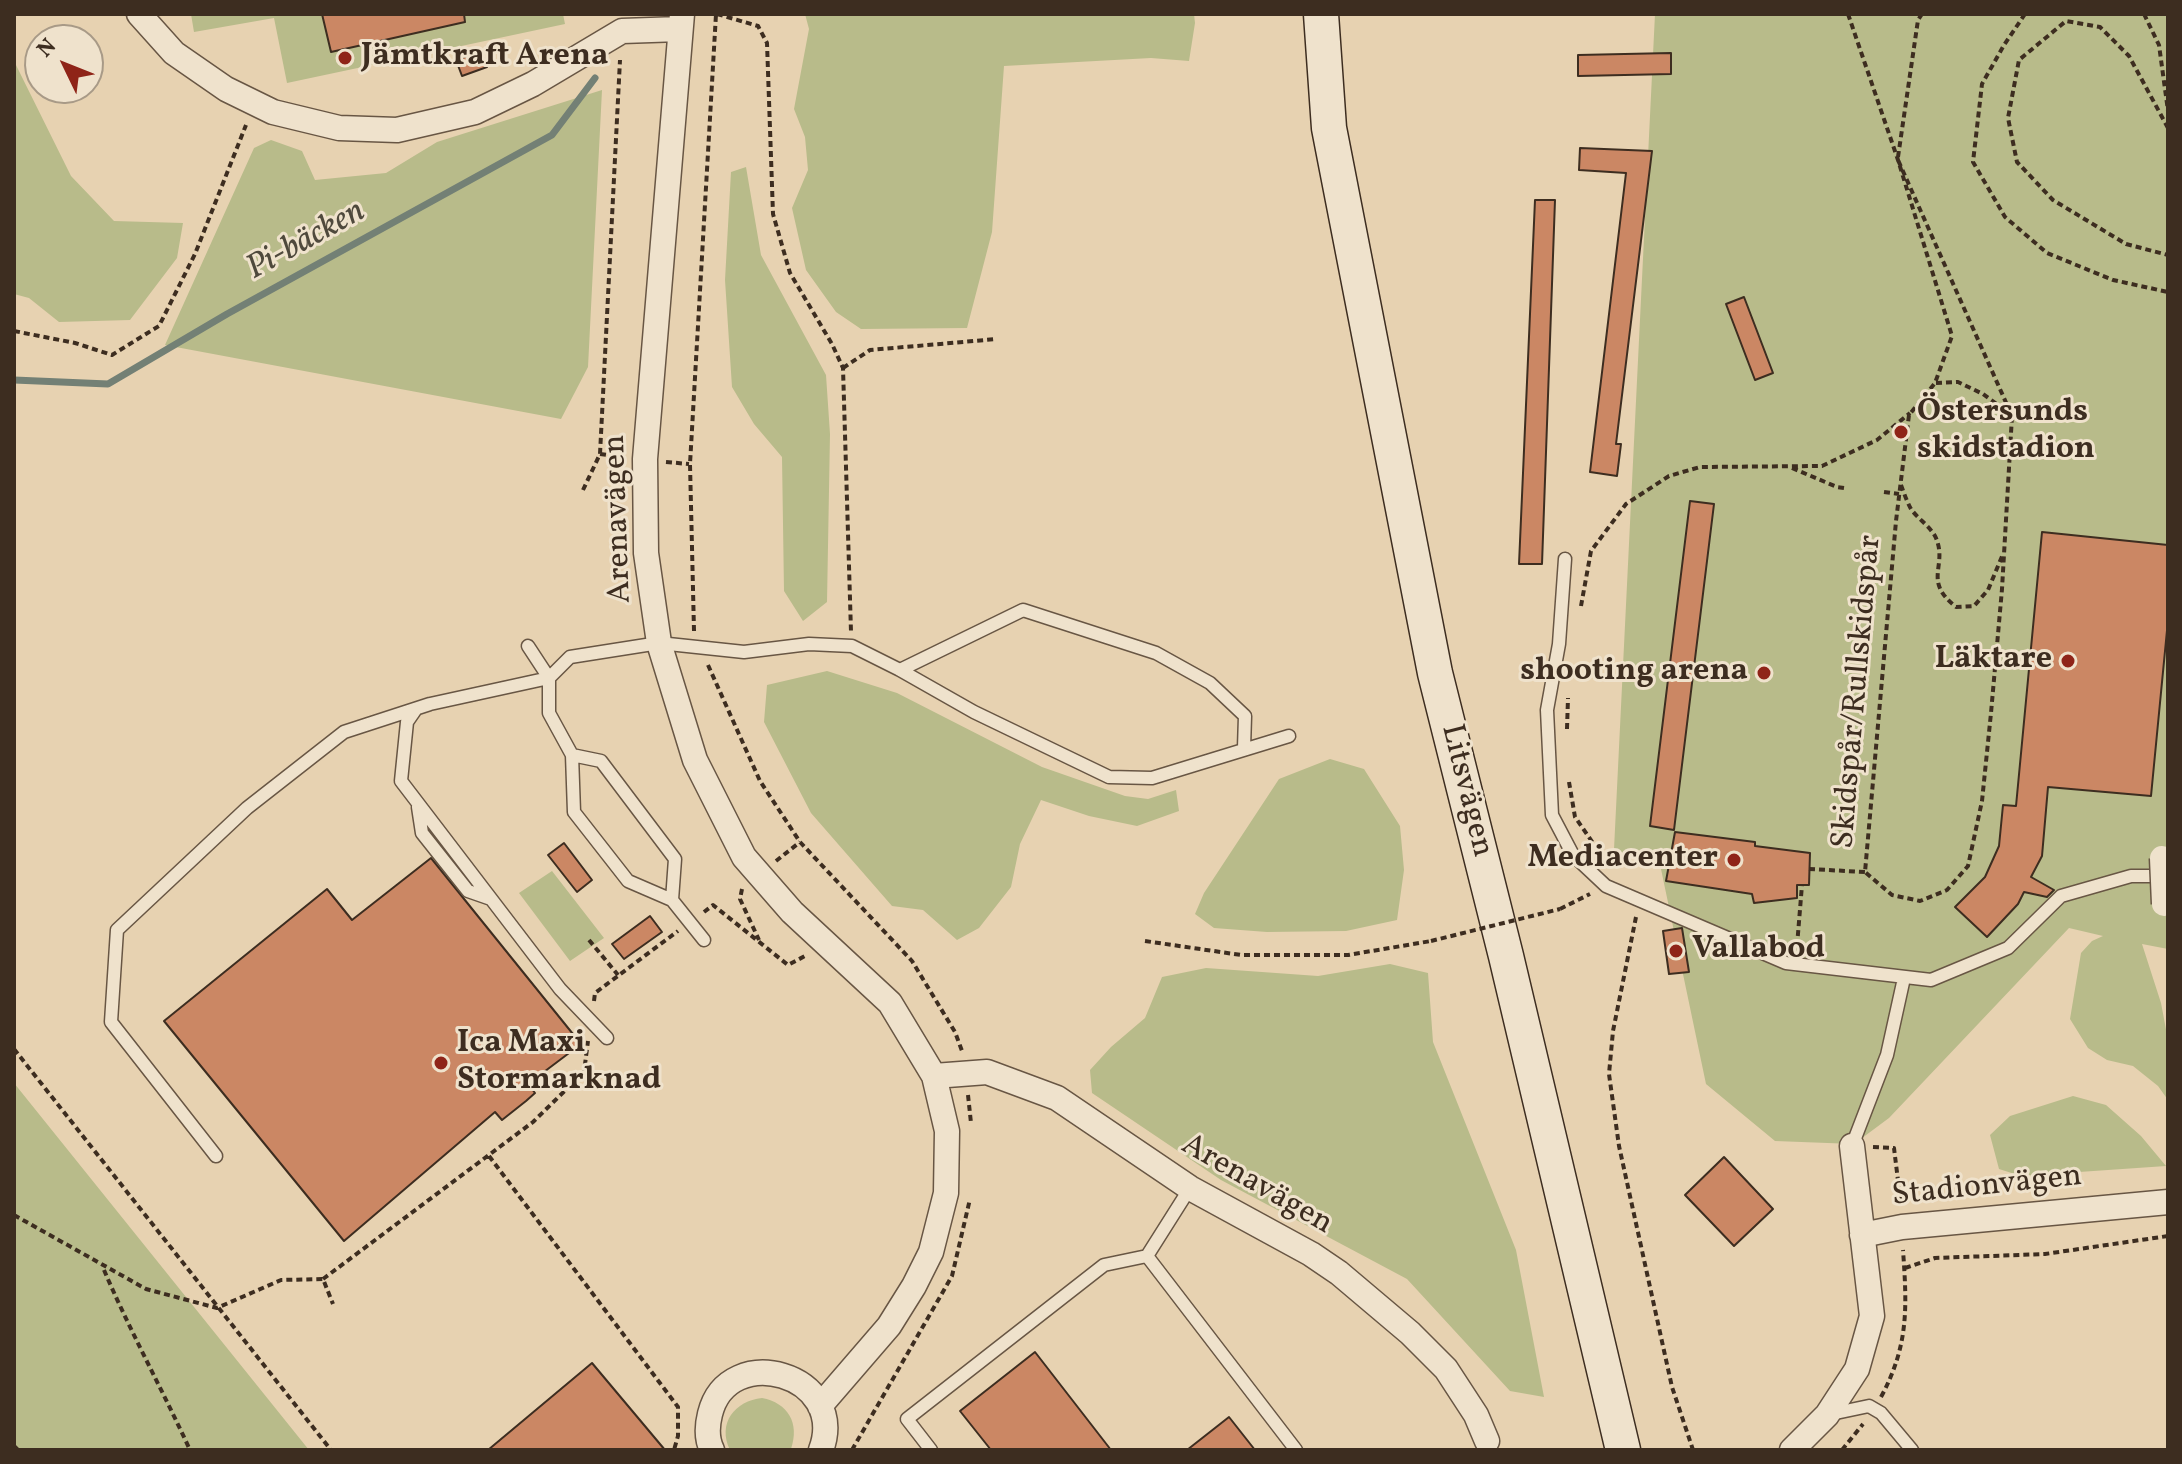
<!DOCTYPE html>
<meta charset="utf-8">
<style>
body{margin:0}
#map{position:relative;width:2182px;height:1464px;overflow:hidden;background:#e7d2b1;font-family:Vollkorn,serif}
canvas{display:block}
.frame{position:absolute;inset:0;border:16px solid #3d2d20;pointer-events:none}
.north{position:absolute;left:24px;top:24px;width:80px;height:80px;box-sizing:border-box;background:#efe2cc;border:2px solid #a89a87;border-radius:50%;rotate:313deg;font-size:22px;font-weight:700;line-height:32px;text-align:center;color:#3d2d20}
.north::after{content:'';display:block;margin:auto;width:28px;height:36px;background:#8f2418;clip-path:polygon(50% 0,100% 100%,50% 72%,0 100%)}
</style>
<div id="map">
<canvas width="2182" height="1464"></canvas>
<div class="frame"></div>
<div class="north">N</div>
</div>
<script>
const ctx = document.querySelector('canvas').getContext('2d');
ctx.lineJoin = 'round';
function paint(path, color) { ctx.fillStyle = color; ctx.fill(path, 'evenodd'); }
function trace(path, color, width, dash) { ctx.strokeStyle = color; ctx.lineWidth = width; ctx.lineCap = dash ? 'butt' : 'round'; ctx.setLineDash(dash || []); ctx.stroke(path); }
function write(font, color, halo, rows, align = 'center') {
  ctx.font = font + ' Vollkorn,serif'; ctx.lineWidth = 6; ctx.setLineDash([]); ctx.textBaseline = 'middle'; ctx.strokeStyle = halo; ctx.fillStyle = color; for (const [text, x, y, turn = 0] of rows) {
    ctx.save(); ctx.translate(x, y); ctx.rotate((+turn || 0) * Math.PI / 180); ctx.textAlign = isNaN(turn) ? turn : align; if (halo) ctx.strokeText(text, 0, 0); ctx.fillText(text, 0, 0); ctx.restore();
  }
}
paint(new Path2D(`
 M 191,14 L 563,14 L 565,24 L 287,83 L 274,18 L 194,32 Z
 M 805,14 L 1194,14 L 1195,23 L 1189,61 L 1151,58 L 1004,66 L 992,232 L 967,328 L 861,329 L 836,312 L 806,270 L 792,208 L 808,170 L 805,137 L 794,109 L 809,29 Z
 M 1655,14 L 2168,14 L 2168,949 L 2142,944 L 2161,1003 L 2168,1040 L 2168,1100 L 2158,1086 L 2133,1066 L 2107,1060 L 2088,1048 L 2070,1019 L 2081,953 L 2092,941 L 2103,936 L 2069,928 L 1889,1118 L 1854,1144 L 1775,1141 L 1706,1084 L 1661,869 L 1614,849 Z
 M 14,61 L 71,176 L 114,221 L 183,223 L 177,258 L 130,320 L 59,322 L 29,298 L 14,294 Z
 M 602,90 L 588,367 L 561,419 L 165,345 L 254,148 L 271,140 L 302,151 L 315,180 L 386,173 L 437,142 Z
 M 746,167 L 761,255 L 826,375 L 830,434 L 827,602 L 803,621 L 784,591 L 782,457 L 754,424 L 732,387 L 725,280 L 731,172 Z
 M 827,671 L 897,693 L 1042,767 L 1125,796 L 1148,799 L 1176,790 L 1179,811 L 1137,826 L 1089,816 L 1041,800 L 1020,844 L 1011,887 L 979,928 L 957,940 L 923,910 L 892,906 L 811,813 L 764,722 L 767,685 Z
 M 1330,759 L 1364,769 L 1400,826 L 1404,870 L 1397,920 L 1346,931 L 1267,932 L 1214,928 L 1195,914 L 1204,893 L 1279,779 Z
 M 552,871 L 604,938 L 570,961 L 519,893 Z
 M 1390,964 L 1428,973 L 1433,1042 L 1516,1250 L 1544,1397 L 1510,1391 L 1407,1279 L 1221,1180 L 1092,1093 L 1090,1070 L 1111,1047 L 1145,1018 L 1162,977 L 1206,968 L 1318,976 Z
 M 14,1083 L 309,1450 L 14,1450 Z
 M 2073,1096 L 2106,1105 L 2141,1136 L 2166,1166 L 2021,1176 L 1999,1169 L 1990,1135 L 2010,1116 Z
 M 762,1398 C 788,1403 800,1423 791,1449 L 730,1450 C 717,1423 735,1401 762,1398 Z`), '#b8bb8a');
trace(new Path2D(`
 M 14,380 L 108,384 L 227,314 L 552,135 L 595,78`), '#738075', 7);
const building = new Path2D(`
 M 322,14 L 464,14 L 465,22 L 331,52 Z
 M 481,51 L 487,67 L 462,76 L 456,60 Z
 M 1671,53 L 1671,74 L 1578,76 L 1578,55 Z
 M 1580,148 L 1652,151 L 1616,444 L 1621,444 L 1617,476 L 1590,472 L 1626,173 L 1579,170 Z
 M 1535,200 L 1555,200 L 1542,564 L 1519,564 Z
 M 1744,297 L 1773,373 L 1755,380 L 1726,304 Z
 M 1690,501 L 1714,504 L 1674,830 L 1650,826 Z
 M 2042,532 L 2168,545 L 2168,620 L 2151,796 L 2048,787 L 2042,856 L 2031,877 L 2054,890 L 2047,897 L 2024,892 L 2018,904 L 1987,937 L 1955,907 L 1985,877 L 1999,846 L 2003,805 L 2016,806 Z
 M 1675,832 L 1755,842 L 1755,846 L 1810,853 L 1809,885 L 1797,885 L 1797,898 L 1754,903 L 1752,894 L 1666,881 Z
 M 564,843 L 592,880 L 577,892 L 548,855 Z
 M 431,858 L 581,1044 L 528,1084 L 535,1093 L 526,1101 L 502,1120 L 495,1112 L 344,1241 L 164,1021 L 327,889 L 352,920 Z
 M 650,916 L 662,932 L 624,959 L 612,944 Z
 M 1682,928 L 1689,972 L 1669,974 L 1663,931 Z
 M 1724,1157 L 1773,1209 L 1734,1246 L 1685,1195 Z
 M 1035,1352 L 1111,1450 L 991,1450 L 960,1411 Z
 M 592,1363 L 665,1450 L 488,1450 Z
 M 1229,1417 L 1255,1450 L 1187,1450 Z`);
paint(building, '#cb8764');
trace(building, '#3d2d20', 2);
const service = new Path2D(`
 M 1565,559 L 1559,644 L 1547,710 L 1552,815 L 1573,855 L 1606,886 L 1786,963 L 1931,980 L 2008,948 L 2061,896 L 2131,876 L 2165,876
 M 900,670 L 1023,610 L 1156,653 L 1210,683 L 1245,716 L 1244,748
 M 416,709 L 407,722 L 401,781 L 560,989 L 607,1038
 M 572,755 L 574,812 L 628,881 L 672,900
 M 418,807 L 422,833 L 468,891 L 491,899
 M 704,940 L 672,900 L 675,859 L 601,761 L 572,755 L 549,713 L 549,678 L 570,657 L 659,643 L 744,652 L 809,644 L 852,646 L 900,670 L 974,712 L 1109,777 L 1152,778 L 1289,736
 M 1852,1146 L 1887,1055 L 1904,978
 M 216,1156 L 111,1022 L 117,930 L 247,808 L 344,732 L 430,704 L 549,678 L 528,646
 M 1190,1188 L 1147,1256 L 1296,1450
 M 1831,1414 L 1869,1406 L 1881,1413 L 1912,1450
 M 931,1450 L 907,1419 L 1104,1265 L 1147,1256`);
const minor = new Path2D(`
 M 139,14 L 174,53 L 226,89 L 273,112 L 339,128 L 397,130 L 475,112 L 533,84 L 622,31 L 680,29
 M 682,14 L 645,459 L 646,553 L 659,643 L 695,760 L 744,857 L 792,912 L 890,1003 L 934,1076 L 947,1131 L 946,1193 L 931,1252 L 914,1286 L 889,1326 L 820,1406
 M 934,1076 L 987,1072 L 1057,1098 L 1190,1188 L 1311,1254 L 1339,1273 L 1410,1333 L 1446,1369 L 1476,1415 L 1487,1441
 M 1862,1235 L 1902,1227 L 2168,1202
 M 712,1450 C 706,1438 707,1426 710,1414 C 728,1340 849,1374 821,1450
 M 1792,1450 L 1827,1415 L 1857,1369 L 1872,1316 L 1852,1146`);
const secondary = new Path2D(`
 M 1321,14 L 1329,128 L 1435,673 L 1506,956 L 1623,1450`);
trace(service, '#685644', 15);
trace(minor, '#685644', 27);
trace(secondary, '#3d2d20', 37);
trace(new Path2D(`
 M 717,14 L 758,26 L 767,43 L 773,214 L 790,273 L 832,344 L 843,368 L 851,632
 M 1848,14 L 1898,160 L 1952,336 L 1935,383 L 1909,415 L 1896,521 L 1865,872 L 1892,895 L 1920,901 L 1947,890 L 1968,866 L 1982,801 L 1991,713 L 2002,589 L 2012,416 L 1898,160
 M 2025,14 L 2004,45 L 1982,84 L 1973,162 L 2005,217 L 2047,253 L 2113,280 L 2168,292
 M 2144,14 L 2159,45 L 2168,111
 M 2168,128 L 2129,56 L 2100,27 L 2066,21 L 2019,60 L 2008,118 L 2017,162 L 2053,200 L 2126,244 L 2168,255
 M 1898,157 L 1918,20 L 1922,14
 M 14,331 L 75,343 L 112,355 L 159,326 L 195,254 L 246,125
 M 843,368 L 870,350 L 997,339
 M 1936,383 L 1958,382 L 1983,394 L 2010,414
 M 600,454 L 622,457
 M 666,462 L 689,464
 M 1792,468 L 1837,487 L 1844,488
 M 1901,485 C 1904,493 1907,502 1911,509 C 1918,519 1931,527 1936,538 C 1948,567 1922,580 1956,607 L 1974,606 L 1988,590 L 2003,554
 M 583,490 L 600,454 L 620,60
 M 1884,492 L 1899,494
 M 1581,606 L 1591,551 L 1626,504 L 1669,476 L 1700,467 L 1822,466 L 1877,440 L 1910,413
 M 694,631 L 690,464 L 716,14
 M 708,665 L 760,781 L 800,842 L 912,961 L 955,1032 L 962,1051
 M 1567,729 L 1568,698
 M 1569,782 L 1575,817 L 1602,856
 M 776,861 L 800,842
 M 1809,869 L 1865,872
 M 742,889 L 740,899 L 759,940
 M 1560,909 L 1590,894
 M 704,912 L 713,905 L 788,965 L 805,956
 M 1636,917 L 1613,1031 L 1609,1074 L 1619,1146 L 1672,1387 L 1693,1450
 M 589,940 L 618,975
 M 1145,941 L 1241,955 L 1348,955 L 1431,941
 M 1797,946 L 1802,885
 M 594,1001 L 595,993 L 678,931
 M 14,1049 L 331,1450
 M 968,1095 L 971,1123
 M 1873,1147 L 1894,1148 L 1901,1205
 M 489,1156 L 678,1407 L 678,1436 L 674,1450
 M 14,1215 L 146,1289 L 217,1308 L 281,1280 L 323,1279 L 333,1304
 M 1905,1268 L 1935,1258 L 2045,1254 L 2168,1236
 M 104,1270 C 130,1331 162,1389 190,1450
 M 323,1279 L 533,1122 L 584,1072 L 588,1041
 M 1881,1397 C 1909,1345 1907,1307 1903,1250
 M 14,1446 L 18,1450
 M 852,1450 L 952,1276 L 970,1199
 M 1842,1450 L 1863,1424`), '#3d2d20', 4, [6, 4]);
trace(service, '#efe2cc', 12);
trace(minor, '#efe2cc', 24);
trace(secondary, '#efe2cc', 34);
const minorBridge = new Path2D(`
 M 2162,858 L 2164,904`);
trace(minorBridge, '#685644', 27, []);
trace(new Path2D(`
 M 1431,941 L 1560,909`), '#3d2d20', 4, [6, 4]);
trace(minorBridge, '#efe2cc', 24);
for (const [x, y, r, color] of [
 [345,58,8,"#8f2418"],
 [1901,432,8,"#8f2418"],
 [2068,661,8,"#8f2418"],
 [1764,673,8,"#8f2418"],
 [1734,860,8,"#8f2418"],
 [1676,951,8,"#8f2418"],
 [441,1063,8,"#8f2418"]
]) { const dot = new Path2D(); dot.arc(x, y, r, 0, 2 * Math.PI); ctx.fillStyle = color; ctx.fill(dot); trace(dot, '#efe2cc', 3); }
write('bold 32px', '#3d2d20', '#efe2cc', [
 ["Jämtkraft Arena",361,58],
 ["Östersunds",1917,414],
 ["skidstadion",1917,451],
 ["Läktare",2052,661,"right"],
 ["shooting arena",1748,673,"right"],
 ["Mediacenter",1718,860,"right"],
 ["Vallabod",1692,951],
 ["Ica Maxi",457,1045],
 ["Stormarknad",457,1082]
], 'left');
write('32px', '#3d2d20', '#efe2cc', [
 ["Arenavägen",620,519,-92],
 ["Skidspår/Rullskidspår",1859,692,-85],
 ["Litsvägen",1465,791,76],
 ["Arenavägen",1256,1186,30],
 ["Stadionvägen",1987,1188,-6]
]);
write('italic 34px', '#4f493c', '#efe2cc', [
 ["Pi-bäcken",307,242,-29]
]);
</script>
